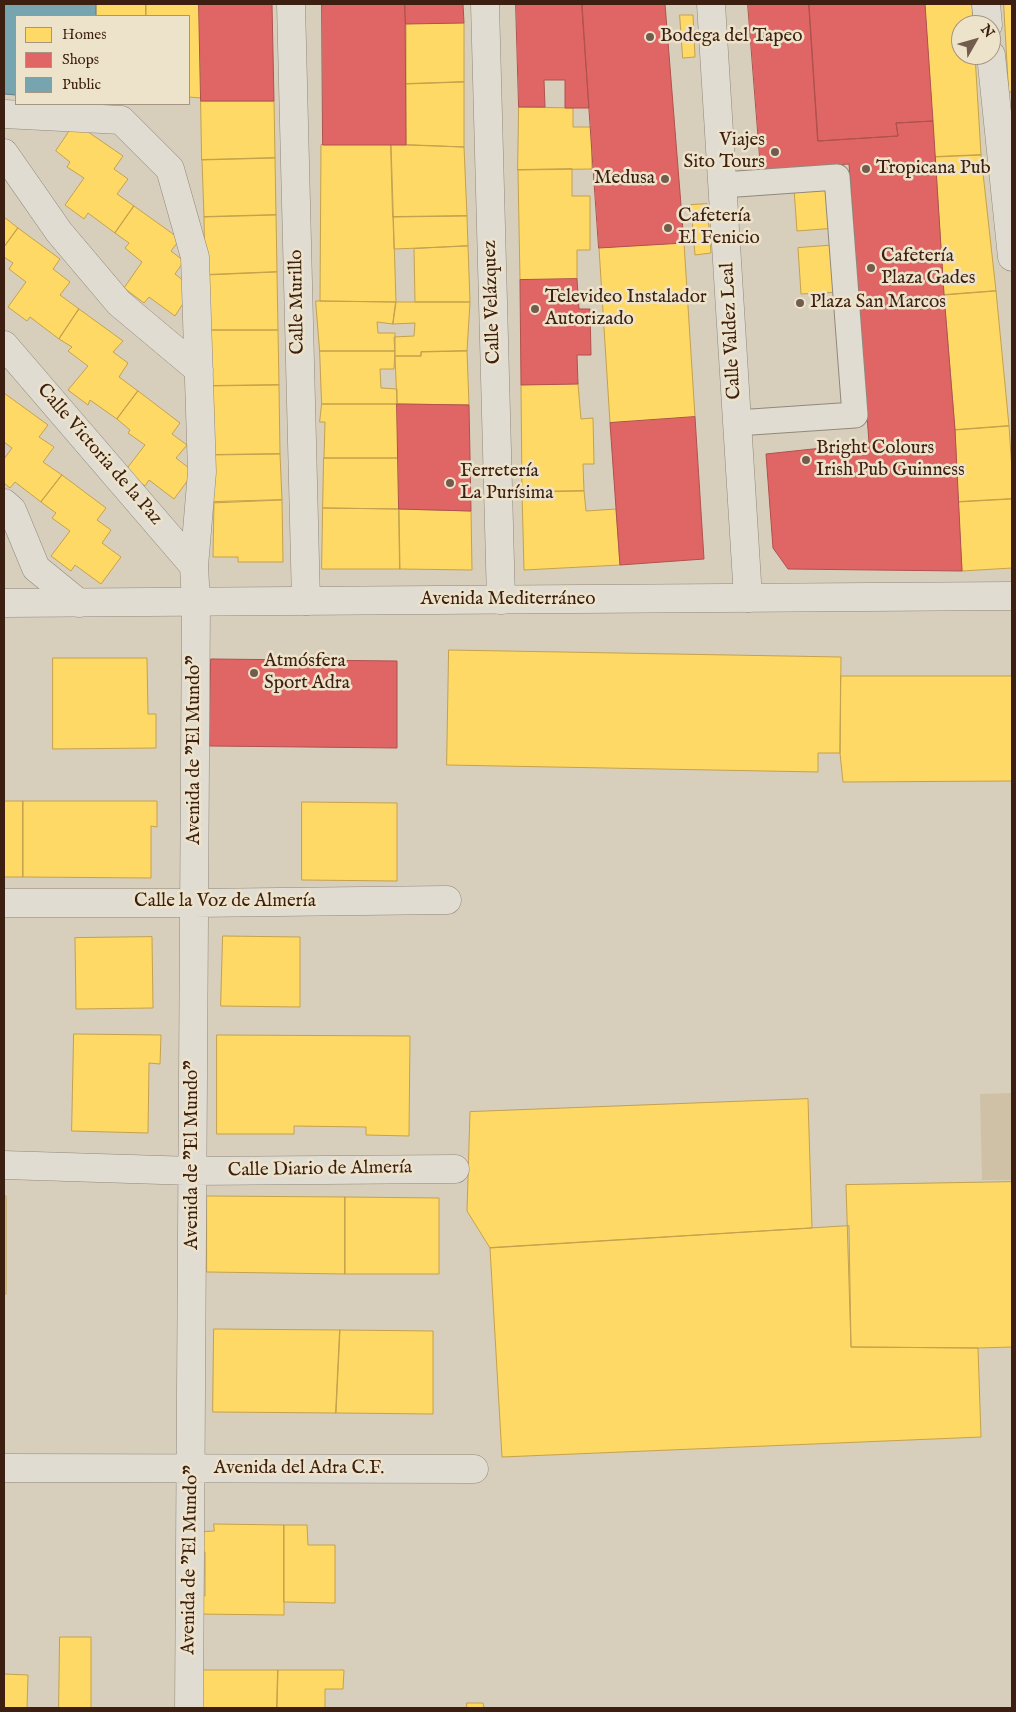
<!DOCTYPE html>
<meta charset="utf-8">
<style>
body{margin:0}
#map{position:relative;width:1016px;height:1712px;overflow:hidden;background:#d7cfbb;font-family:"IM FELL English",serif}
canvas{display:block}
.frame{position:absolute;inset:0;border:5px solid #3c1f11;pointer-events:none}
.legend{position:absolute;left:15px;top:15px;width:175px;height:90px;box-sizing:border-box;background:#ede3cb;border:1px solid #a69581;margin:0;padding:6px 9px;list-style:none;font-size:15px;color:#3c1f11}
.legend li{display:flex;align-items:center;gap:10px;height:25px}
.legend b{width:25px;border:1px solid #a69581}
.north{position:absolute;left:951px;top:15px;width:50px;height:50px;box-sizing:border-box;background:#ede3cb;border:1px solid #a69581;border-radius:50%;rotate:52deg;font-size:14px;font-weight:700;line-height:20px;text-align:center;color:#3c1f11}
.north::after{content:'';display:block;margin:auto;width:18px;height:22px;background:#725d4c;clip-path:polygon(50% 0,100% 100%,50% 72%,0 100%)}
</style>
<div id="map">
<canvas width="1016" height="1712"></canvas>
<div class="frame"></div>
<ul class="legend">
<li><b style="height:14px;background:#ffd966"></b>Homes</li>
<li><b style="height:14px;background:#e06666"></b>Shops</li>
<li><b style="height:14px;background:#76a5af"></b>Public</li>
</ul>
<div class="north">N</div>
</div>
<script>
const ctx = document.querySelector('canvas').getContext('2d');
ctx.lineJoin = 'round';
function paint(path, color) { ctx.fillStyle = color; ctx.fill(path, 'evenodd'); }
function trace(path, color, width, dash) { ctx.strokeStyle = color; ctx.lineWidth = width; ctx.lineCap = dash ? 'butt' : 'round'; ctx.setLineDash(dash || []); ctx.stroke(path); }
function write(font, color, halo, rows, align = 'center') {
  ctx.font = font + ' "IM FELL English",serif'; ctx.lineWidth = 5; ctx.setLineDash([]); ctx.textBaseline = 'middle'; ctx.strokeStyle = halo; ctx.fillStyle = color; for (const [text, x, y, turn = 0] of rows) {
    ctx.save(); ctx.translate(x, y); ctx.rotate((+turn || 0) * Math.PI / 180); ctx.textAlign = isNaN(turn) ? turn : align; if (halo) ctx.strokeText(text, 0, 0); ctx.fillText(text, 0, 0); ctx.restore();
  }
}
paint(new Path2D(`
 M 1012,1093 L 1012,1180 L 982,1180 L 980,1094 Z`), '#cec1a6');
const homes = new Path2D(`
 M 96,4 L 146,4 L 146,16 L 96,16 Z
 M 146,4 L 199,4 L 201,98 L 189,97 L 189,16 L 146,16 Z
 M 925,4 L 972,4 L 973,25 L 961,25 L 961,55 L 975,55 L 981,155 L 935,157 Z
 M 1004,4 L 1012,4 L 1012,92 L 1009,92 Z
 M 680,15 L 693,15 L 695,57 L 683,58 Z
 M 464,23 L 464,82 L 406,84 L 406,24 Z
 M 464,82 L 464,147 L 406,145 L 406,84 Z
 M 201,101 L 274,101 L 275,158 L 202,160 Z
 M 519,107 L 573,108 L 573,127 L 591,127 L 592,169 L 518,170 Z
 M 75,123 L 123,156 L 114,169 L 128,179 L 117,194 L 134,206 L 115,233 L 88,213 L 84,219 L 65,205 L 84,178 L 67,167 L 70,162 L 56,151 Z
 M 391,144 L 396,302 L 320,301 L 321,145 Z
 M 391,144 L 464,147 L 467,216 L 393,217 Z
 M 981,155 L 996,291 L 944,295 L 935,157 Z
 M 275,158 L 276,215 L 204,217 L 202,160 Z
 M 572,169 L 572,196 L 590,196 L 590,250 L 577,250 L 577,279 L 520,280 L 518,170 Z
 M 832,186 L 836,228 L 797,231 L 794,189 Z
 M 707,204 L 711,253 L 695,255 L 691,205 Z
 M 134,206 L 180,239 L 171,251 L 184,261 L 175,274 L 193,288 L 175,316 L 149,297 L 144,303 L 124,288 L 142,262 L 125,248 L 129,243 L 115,233 Z
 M 276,215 L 277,272 L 205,275 L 204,217 Z
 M 467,216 L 468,246 L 394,249 L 393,217 Z
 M 4,217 L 18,228 L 4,247 Z
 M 18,228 L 60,259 L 53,269 L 70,282 L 60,295 L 79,309 L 59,339 L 30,317 L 27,321 L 8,307 L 26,282 L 9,269 L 13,263 L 4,257 L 4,247 Z
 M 684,243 L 695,417 L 610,423 L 599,248 Z
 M 838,245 L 841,292 L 801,294 L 798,248 Z
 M 468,246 L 470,302 L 415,302 L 414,249 Z
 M 277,272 L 278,330 L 204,330 L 205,275 Z
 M 996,291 L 1009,426 L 955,430 L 944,295 Z
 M 316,301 L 396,302 L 393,324 L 377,322 L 378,333 L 395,333 L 395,351 L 320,351 Z
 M 396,302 L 470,302 L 467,351 L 421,352 L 421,356 L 395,356 L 394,337 L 414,336 L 415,323 L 393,324 Z
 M 79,309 L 123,341 L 113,352 L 128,363 L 119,377 L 138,391 L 117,419 L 90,400 L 88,405 L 68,390 L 88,366 L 68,351 L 72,347 L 59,339 Z
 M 204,330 L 278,330 L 279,385 L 206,386 Z
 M 320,351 L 395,351 L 394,369 L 380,369 L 381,388 L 397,389 L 397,404 L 322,404 Z
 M 467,351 L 469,405 L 397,404 L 395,356 L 421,356 L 421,352 Z
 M 578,384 L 581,419 L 593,418 L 594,464 L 583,464 L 584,491 L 522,492 L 521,385 Z
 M 279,385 L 280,454 L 210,455 L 206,386 Z
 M 138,391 L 180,423 L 172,434 L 187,445 L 176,458 L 194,472 L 174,499 L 149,480 L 145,486 L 125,471 L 145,445 L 128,433 L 130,430 L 117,419 Z
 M 4,393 L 48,425 L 39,437 L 54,447 L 43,462 L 62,475 L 41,502 L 15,482 L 10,488 L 4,483 L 4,459 L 12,448 L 4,442 Z
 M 322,404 L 397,404 L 398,458 L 324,458 L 325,422 L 320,422 Z
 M 1009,426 L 1012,470 L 1012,499 L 958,502 L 955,430 Z
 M 280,454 L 282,500 L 211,503 L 210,455 Z
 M 324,458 L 398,458 L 399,509 L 323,508 Z
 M 62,475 L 106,508 L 97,520 L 111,530 L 102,543 L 121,557 L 101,584 L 75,565 L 71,571 L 51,556 L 70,531 L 52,518 L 56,513 L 41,502 Z
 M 584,491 L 586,511 L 616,509 L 620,565 L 524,570 L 522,492 Z
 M 1012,499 L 1012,568 L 962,571 L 958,502 Z
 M 282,500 L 283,562 L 238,562 L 238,557 L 213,557 L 214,502 Z
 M 323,508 L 399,509 L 400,569 L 322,569 Z
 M 399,509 L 471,511 L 472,570 L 400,569 Z
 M 449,650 L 841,657 L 840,753 L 818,753 L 818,772 L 447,765 Z
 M 53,658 L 147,658 L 148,714 L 156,714 L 156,748 L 53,749 Z
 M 841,676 L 1012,676 L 1012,781 L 843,782 L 840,753 Z
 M 4,801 L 23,801 L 23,877 L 4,877 Z
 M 23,801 L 157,801 L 157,827 L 151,826 L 151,878 L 23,877 Z
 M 302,802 L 397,803 L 397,881 L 302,880 Z
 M 223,936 L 300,937 L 300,1007 L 221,1006 Z
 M 152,937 L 153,1008 L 76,1009 L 75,938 Z
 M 74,1034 L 161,1035 L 160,1064 L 149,1063 L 148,1133 L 72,1131 Z
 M 217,1035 L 410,1036 L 409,1136 L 366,1135 L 366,1127 L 294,1126 L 294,1134 L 217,1134 Z
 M 808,1099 L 812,1228 L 490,1248 L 467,1211 L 470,1112 Z
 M 1012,1182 L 1012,1347 L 978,1348 L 851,1347 L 846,1185 Z
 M 4,1196 L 6,1196 L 6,1294 L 4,1294 Z
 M 207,1196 L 345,1197 L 345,1274 L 207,1272 Z
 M 345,1197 L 439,1198 L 439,1274 L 345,1274 Z
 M 849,1226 L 851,1347 L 978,1348 L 981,1437 L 502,1457 L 490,1248 Z
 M 214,1329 L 340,1330 L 336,1413 L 213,1412 Z
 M 340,1330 L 433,1331 L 433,1414 L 336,1413 Z
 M 214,1524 L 284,1525 L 284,1615 L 196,1614 L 197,1595 L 205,1596 L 205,1552 L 196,1552 L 197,1532 L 214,1531 Z
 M 284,1525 L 307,1525 L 308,1545 L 335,1545 L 335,1603 L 284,1602 Z
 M 60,1637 L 91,1637 L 91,1708 L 59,1708 Z
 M 197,1670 L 278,1670 L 277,1708 L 197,1708 Z
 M 278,1670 L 344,1670 L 343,1689 L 325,1689 L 325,1708 L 277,1708 Z
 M 4,1674 L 28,1675 L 27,1708 L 4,1708 Z
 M 467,1703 L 483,1703 L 484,1708 L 467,1708 Z`);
paint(homes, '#ffd966');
trace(homes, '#c4a14c', 1);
const shops = new Path2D(`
 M 199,4 L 272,4 L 274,101 L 201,101 Z
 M 322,4 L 405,4 L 406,145 L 323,145 Z
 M 405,4 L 463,4 L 464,23 L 406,24 Z
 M 516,4 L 582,4 L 589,108 L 565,108 L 565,80 L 544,80 L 545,107 L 519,107 Z
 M 582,4 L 665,4 L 684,243 L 599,248 Z
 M 748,4 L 809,4 L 818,141 L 898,136 L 896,123 L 933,121 L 944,295 L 955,430 L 962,571 L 788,569 L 773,548 L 766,454 L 869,443 L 849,164 L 761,170 Z
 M 809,4 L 925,4 L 933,121 L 896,123 L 898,136 L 818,141 Z
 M 577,279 L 579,309 L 590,309 L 591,355 L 577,355 L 578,384 L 521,385 L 520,280 Z
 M 397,404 L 469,405 L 471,511 L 399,509 Z
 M 695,417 L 704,559 L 620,565 L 610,423 Z
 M 211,659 L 397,661 L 397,748 L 210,746 Z`);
paint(shops, '#e06666');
trace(shops, '#af514c', 1);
const public = new Path2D(`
 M 4,4 L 96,4 L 96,16 L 16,16 L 16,95 L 4,94 Z`);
paint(public, '#76a5af');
trace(public, '#657d80', 1);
const pedestrian = new Path2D(`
 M 723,185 L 837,177 L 855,415 L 737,423`);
const minor = new Path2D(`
 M 291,4 L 306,601
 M 485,4 L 501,600
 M 711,4 L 748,598
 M 986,4 L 988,25
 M 991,55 L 1012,257
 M 4,114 L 121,120 L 170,169 L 195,257 L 202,472 L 194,566 L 196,602 L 189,1708
 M 4,153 L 59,232 L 119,303 L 199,370
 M 4,345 L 194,566
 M 4,503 L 12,510 L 36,568 L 79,603
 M 4,903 L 194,903 L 447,900
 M 4,1165 L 193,1171 L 455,1169
 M 4,1468 L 474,1469`);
const tertiary = new Path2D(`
 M 4,603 L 1012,596`);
trace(pedestrian, '#91887b', 27);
trace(minor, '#91887b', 29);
trace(tertiary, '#91887b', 29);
trace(pedestrian, '#e0dcd2', 25);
trace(minor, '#e0dcd2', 28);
trace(tertiary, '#e0dcd2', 28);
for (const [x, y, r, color] of [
 [650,37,5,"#725d4c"],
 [775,152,5,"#725d4c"],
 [866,169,5,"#725d4c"],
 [665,179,5,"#725d4c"],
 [668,228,5,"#725d4c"],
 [871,268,5,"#725d4c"],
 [800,303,5,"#725d4c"],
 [535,309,5,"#725d4c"],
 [806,460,5,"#725d4c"],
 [450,483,5,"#725d4c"],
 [254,673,5,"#725d4c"]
]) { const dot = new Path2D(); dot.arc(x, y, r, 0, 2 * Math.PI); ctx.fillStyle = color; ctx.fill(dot); trace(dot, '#ede3cb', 2); }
write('19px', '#3c1f11', '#ede3cb', [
 ["Bodega del Tapeo",660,37],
 ["Viajes",765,141,"right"],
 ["Sito Tours",765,163,"right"],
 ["Tropicana Pub",876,169],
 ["Medusa",655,179,"right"],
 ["Cafetería",678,217],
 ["El Fenicio",678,239],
 ["Cafetería",881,257],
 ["Plaza Gades",881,279],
 ["Televideo Instalador",545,298],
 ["Autorizado",545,320],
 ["Plaza San Marcos",810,303],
 ["Bright Colours",816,449],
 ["Irish Pub Guinness",816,471],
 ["Ferretería",460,472],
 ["La Purísima",460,494],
 ["Atmósfera",264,662],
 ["Sport Adra",264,684]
], 'left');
write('19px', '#3c1f11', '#ede3cb', [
 ["Calle Murillo",298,302,-91],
 ["Calle Velázquez",493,302,-92],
 ["Calle Valdez Leal",732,331,-93],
 ["Calle Victoria de la Paz",99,455,49],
 ["Avenida Mediterráneo",508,600],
 ["Avenida de \"El Mundo\"",195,750,-90],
 ["Calle la Voz de Almería",225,902],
 ["Avenida de \"El Mundo\"",193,1155,-90],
 ["Calle Diario de Almería",320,1170,-1],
 ["Avenida del Adra C.F.",299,1469],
 ["Avenida de \"El Mundo\"",191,1560,-89]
]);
</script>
